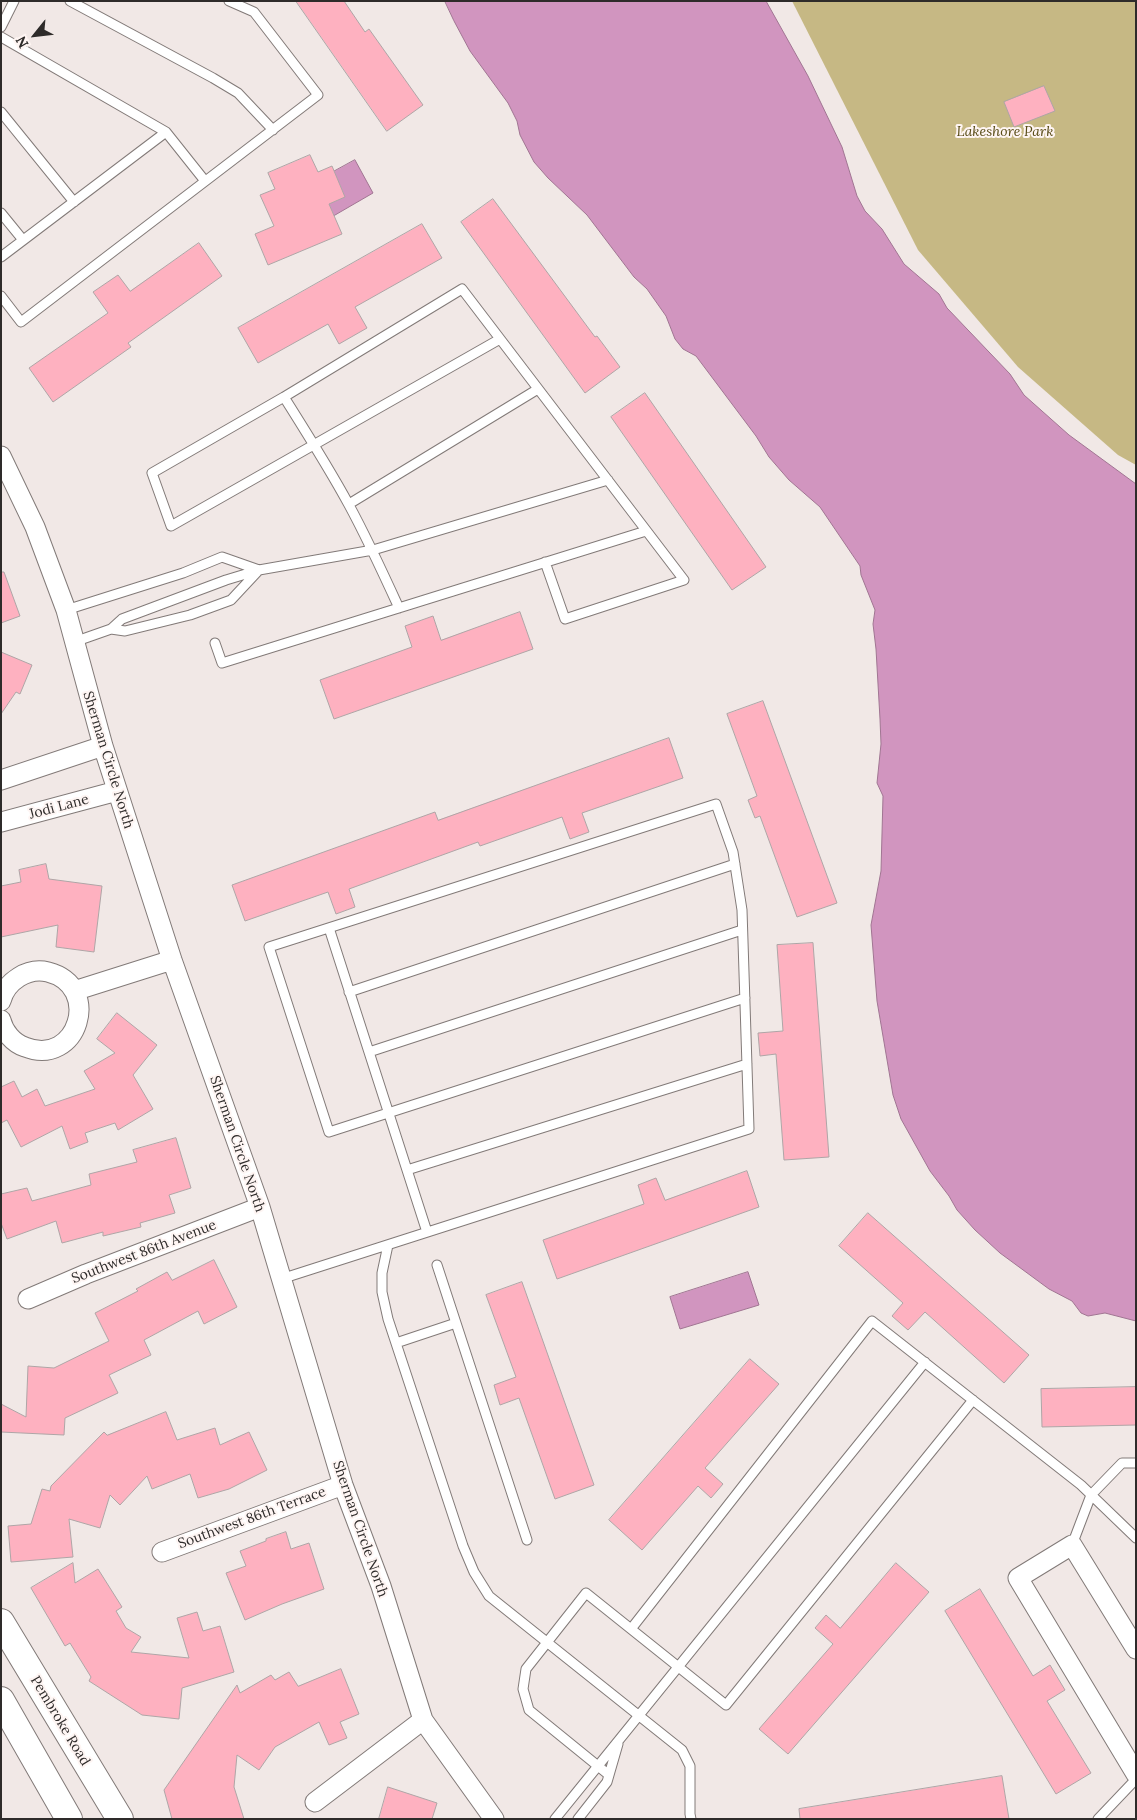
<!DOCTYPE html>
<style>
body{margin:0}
#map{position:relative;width:1137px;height:1820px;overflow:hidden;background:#f1e8e6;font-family:Lora,serif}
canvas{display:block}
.frame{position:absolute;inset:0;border:2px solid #2e2b2a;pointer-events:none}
.north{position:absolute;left:10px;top:10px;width:50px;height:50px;-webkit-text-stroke:4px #fef5f3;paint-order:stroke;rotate:241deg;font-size:14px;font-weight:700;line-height:20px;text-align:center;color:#2e2b2a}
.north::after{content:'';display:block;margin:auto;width:18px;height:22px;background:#2e2b2a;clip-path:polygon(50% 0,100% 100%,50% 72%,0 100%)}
</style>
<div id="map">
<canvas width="1137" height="1820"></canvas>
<div class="frame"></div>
<div class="north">N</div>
</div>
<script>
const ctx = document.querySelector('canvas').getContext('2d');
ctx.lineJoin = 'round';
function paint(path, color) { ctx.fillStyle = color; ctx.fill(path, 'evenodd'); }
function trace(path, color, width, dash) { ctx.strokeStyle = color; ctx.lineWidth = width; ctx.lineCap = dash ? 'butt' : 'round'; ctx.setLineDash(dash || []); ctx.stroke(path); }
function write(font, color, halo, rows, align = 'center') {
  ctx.font = font + ' Lora,serif'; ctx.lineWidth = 4; ctx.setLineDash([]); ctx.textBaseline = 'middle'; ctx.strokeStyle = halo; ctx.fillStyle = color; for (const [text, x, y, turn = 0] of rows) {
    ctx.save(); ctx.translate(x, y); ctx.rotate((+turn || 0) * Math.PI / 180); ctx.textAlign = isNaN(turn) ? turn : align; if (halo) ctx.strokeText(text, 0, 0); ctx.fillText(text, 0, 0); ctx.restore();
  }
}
paint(new Path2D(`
 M 792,1 L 1136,1 L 1136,465 L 1118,455 L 1018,367 L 918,250 Z`), '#c6b884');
const water = new Path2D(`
 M 445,1 L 766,1 L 808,76 L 842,147 L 857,196 L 865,211 L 882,229 L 904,264 L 939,294 L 947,308 L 1010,374 L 1024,395 L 1069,435 L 1136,484 L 1136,1321 L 1105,1313 L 1088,1316 L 1081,1313 L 1072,1301 L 1049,1289 L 1000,1253 L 975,1230 L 957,1210 L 949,1196 L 930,1171 L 901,1119 L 893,1095 L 877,1001 L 871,925 L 881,871 L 883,796 L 877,783 L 881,744 L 880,719 L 876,649 L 873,624 L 875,610 L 861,575 L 860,566 L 820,507 L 789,480 L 769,457 L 756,436 L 696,356 L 683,349 L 675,339 L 666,316 L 647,289 L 634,277 L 587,215 L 548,178 L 534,162 L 520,135 L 517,121 L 508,103 L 470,51 L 454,21 Z
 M 355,160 L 373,193 L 323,222 L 304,188 Z
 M 748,1272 L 759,1305 L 680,1329 L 670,1297 Z`);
paint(water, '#d195bf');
trace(water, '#a07592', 1);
const building = new Path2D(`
 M 296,1 L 344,1 L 365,32 L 369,29 L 423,105 L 387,131 Z
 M 1044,86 L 1055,111 L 1014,127 L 1004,102 Z
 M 310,155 L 318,172 L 332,166 L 345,197 L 329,204 L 342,234 L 268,265 L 255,234 L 274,226 L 260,195 L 275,189 L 268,173 Z
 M 493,199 L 595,337 L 597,336 L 620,367 L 585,393 L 461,222 Z
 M 422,224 L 442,258 L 355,307 L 367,328 L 339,344 L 328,324 L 258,363 L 238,328 Z
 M 199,243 L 222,276 L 128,343 L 131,347 L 53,402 L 29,368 L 108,313 L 93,292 L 118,275 L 130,291 Z
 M 645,393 L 766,567 L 732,590 L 611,417 Z
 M 1,572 L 4,572 L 20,616 L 1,623 Z
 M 520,612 L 533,649 L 334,719 L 320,680 L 412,647 L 405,626 L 433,616 L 441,640 Z
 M 1,652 L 32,665 L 20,694 L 16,692 L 1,714 Z
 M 763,701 L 837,903 L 797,917 L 760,816 L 755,818 L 748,800 L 757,796 L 727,714 Z
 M 669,738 L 683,778 L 582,813 L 589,832 L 570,839 L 562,817 L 480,846 L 478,842 L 349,889 L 355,907 L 336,914 L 328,892 L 245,921 L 232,885 L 435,812 L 438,820 Z
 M 46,864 L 49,879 L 102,886 L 94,952 L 56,947 L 58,925 L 1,937 L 1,886 L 21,882 L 19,870 Z
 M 813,943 L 829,1157 L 784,1160 L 776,1054 L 760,1056 L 758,1033 L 783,1031 L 777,945 Z
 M 117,1013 L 157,1045 L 133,1075 L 153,1109 L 118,1130 L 115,1123 L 85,1133 L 88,1142 L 70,1149 L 62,1126 L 21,1147 L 7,1120 L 1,1123 L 1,1087 L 14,1081 L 22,1097 L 37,1089 L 45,1106 L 95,1089 L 84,1071 L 115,1053 L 97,1039 Z
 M 176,1138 L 191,1188 L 169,1195 L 175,1213 L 140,1223 L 141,1227 L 103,1236 L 103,1232 L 62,1243 L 56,1221 L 7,1239 L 1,1223 L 1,1194 L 27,1188 L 32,1201 L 91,1185 L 89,1174 L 137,1162 L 133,1150 Z
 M 747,1171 L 759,1207 L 557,1279 L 543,1240 L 644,1204 L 638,1185 L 656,1178 L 665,1200 Z
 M 868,1213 L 1029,1355 L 1004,1383 L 925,1312 L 908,1330 L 892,1316 L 903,1303 L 839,1246 Z
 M 214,1260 L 237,1307 L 204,1324 L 198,1311 L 144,1340 L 151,1355 L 109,1375 L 118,1393 L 65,1418 L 64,1435 L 1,1432 L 1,1404 L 26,1417 L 28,1366 L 54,1368 L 109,1341 L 95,1313 L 138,1291 L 136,1289 L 167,1272 L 172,1280 Z
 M 522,1282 L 594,1485 L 555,1499 L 519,1398 L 500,1405 L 494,1385 L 516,1377 L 486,1295 Z
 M 750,1359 L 779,1384 L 705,1468 L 723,1484 L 711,1498 L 698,1486 L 642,1550 L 609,1520 Z
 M 1136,1387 L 1136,1425 L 1042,1427 L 1041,1389 Z
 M 166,1412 L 177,1440 L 215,1428 L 220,1445 L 249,1432 L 267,1470 L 229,1489 L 198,1498 L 190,1474 L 152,1489 L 147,1476 L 120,1505 L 110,1495 L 100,1528 L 69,1519 L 73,1557 L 11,1562 L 8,1526 L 31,1524 L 42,1489 L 50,1491 L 51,1486 L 104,1432 L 107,1435 Z
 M 286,1532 L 291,1549 L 309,1543 L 324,1589 L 282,1604 L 245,1620 L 226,1573 L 246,1566 L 240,1551 L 266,1541 L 266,1539 Z
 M 73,1563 L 75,1583 L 98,1569 L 122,1607 L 116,1611 L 126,1628 L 141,1637 L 131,1652 L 189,1658 L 177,1618 L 197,1612 L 203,1631 L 220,1626 L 234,1672 L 182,1688 L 179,1719 L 142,1715 L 89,1681 L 91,1677 L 70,1643 L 65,1646 L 31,1588 Z
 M 896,1563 L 929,1592 L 788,1754 L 759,1729 L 833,1644 L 815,1628 L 826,1615 L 840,1628 Z
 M 980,1589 L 1033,1676 L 1050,1665 L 1065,1690 L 1047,1701 L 1091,1773 L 1056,1794 L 945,1611 Z
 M 341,1669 L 359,1714 L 340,1722 L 347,1738 L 329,1745 L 319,1722 L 275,1747 L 259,1770 L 237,1755 L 234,1787 L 244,1819 L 172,1819 L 164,1790 L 237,1685 L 240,1693 L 271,1675 L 275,1680 L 289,1672 L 298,1686 Z
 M 1002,1776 L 1009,1819 L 800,1819 L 799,1809 Z
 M 388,1787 L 437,1803 L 432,1819 L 379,1819 Z`);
paint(building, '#feb1c0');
trace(building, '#aea5a6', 1);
const service = new Path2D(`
 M 70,1 L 213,78 L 238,93 L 273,130
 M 1,27 L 14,1
 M 1,37 L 166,132 L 205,181
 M 1,112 L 74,202
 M 1,213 L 23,240
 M 1,257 L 166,132
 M 1,296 L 21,322 L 318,95 L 254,12 L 229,1
 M 500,339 L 171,526 L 152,473 L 284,397 L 462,289 C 536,386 610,483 684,580 L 565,619 L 545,562
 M 284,397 C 306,432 329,468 349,505 C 367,538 383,573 399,608
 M 349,504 L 538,389
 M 66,610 L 183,573 L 222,557 L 259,570
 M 111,629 L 125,631 L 190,615 L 231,600 L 259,570
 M 74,642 L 111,629 L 122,619 L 226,580 L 259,570 L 373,550 L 608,480
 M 215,643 L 222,663 L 646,531
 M 329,928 L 427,1232
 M 349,992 L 735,864
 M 369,1052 L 742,930
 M 407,1170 L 747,1064
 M 388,1245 L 382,1273 L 382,1292 L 388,1319 L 463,1546 L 474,1572 L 489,1596 L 682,1750 L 690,1766 L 690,1814 L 691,1819
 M 437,1265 L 527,1540
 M 281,1279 L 749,1129 L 742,910 L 733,852 L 716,804 L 269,947 L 329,1132 L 745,998
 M 396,1343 L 456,1323
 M 1072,1545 L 1091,1495 L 1122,1463 L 1136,1463
 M 631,1629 L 872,1321 L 1081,1485 L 1136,1538
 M 609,1775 L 529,1710 L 523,1689 L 526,1669 L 586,1593 L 726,1705 L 973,1400
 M 555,1819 L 925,1362
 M 578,1819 L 607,1782 L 618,1744
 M 1098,1819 L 1136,1779`);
const minor = new Path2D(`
 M 1,456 L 35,527 L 66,610 L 103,746 L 172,960 L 260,1207 L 343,1485 L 381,1586 L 423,1720 L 494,1819
 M 1,780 L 103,746
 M 1,822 L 117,791
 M 74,991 L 172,960
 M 1,1001 C 6,981 28,967 48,972 C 103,986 78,1068 25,1047 C 13,1043 4,1032 1,1020
 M 28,1299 L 86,1274 L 260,1207
 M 162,1552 L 343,1485
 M 1136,1649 L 1072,1545 L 1018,1578 L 1136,1774
 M 315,1802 L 423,1720`);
const secondary = new Path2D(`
 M 1,1622 L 120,1819
 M 1,1700 L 69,1819`);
trace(service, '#827a78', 11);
trace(minor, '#827a78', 21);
trace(secondary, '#827a78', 28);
trace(service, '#fff', 9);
trace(minor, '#fff', 19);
trace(secondary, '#fff', 26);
write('italic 14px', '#584b16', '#fef5f3', [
 ["Lakeshore Park",1005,132]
]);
write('14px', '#2e2b2a', '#fef5f3', [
 ["Sherman Circle North",108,760,73],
 ["Jodi Lane",59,807,-15],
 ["Sherman Circle North",237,1144,71],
 ["Southwest 86th Avenue",144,1252,-21],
 ["Southwest 86th Terrace",252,1518,-20],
 ["Sherman Circle North",360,1529,71],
 ["Pembroke Road",60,1721,59]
]);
</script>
